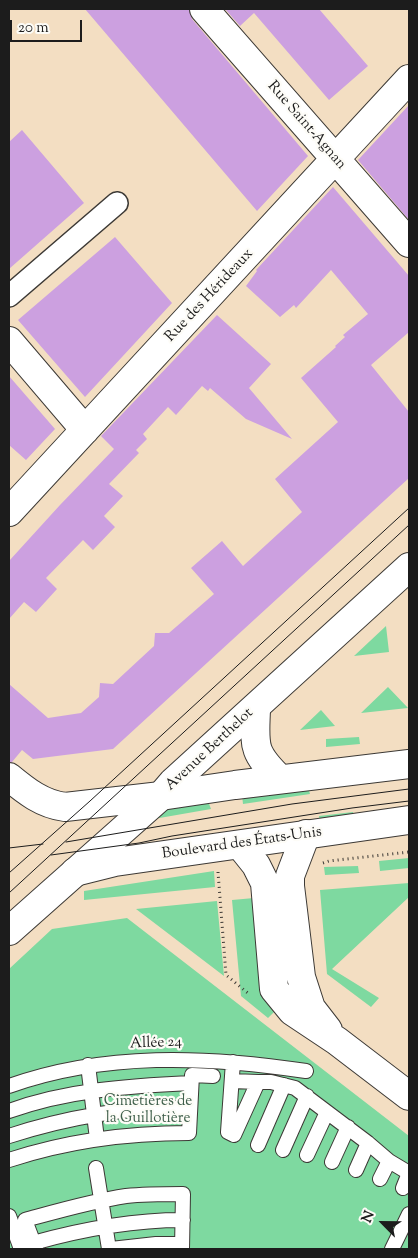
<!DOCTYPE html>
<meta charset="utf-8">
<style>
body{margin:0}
#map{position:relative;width:418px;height:1258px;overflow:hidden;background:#f3dec2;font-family:"Sorts Mill Goudy",serif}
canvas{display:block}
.frame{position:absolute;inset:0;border:10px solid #1c1c1c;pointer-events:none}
.north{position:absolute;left:358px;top:1198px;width:50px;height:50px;-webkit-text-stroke:4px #fdfcf7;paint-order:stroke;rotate:293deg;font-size:14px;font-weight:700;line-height:20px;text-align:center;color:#1c1c1c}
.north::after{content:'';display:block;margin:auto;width:18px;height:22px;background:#1c1c1c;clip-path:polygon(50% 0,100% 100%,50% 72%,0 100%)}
.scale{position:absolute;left:10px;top:20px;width:72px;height:22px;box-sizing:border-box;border:2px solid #1c1c1c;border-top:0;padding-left:6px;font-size:15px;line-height:18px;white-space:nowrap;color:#1c1c1c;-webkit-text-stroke:4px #fdfcf7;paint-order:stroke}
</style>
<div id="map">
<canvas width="418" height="1258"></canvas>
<div class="frame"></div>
<div class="north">N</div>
<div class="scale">20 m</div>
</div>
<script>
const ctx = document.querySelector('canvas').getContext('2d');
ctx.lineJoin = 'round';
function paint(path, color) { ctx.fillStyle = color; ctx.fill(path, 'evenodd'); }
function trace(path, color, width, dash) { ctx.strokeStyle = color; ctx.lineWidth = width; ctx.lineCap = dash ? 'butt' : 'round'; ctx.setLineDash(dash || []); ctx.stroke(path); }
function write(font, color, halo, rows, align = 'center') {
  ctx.font = font + ' "Sorts Mill Goudy",serif'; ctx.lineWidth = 4.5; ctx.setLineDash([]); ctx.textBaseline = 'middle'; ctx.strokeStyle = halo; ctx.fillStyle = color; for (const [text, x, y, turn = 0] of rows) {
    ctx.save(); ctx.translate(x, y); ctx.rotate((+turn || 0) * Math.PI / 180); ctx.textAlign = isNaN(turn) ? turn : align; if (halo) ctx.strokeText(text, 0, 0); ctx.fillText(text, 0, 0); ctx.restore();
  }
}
paint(new Path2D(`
 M 386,626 L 389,652 L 354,656 Z
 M 388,687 L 408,708 L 361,713 Z
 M 321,710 L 335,726 L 300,730 Z
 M 359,737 L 360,744 L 326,747 L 326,739 Z
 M 308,787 L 310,794 L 243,804 L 242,795 Z
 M 208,801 L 211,809 L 148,820 L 160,809 Z
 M 353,812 L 355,821 L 320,826 L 319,816 Z
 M 409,858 L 409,868 L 380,871 L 379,861 Z
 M 358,866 L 359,873 L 325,875 L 324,867 Z
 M 214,871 L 215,887 L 84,900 L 84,891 Z
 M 409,883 L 409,897 L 332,969 L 379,998 L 371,1007 L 327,974 L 320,890 Z
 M 254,898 L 267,1003 L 274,1012 L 268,1018 L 241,996 L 232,900 Z
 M 217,901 L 224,976 L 136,909 Z
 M 127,918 L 409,1136 L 409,1249 L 9,1249 L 9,969 L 52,929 Z`), '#7ed9a0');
paint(new Path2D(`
 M 85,9 L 189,9 L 192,19 L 308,156 L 257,211 Z
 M 225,9 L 319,9 L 368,66 L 329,100 L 254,13 L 240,26 Z
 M 409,105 L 409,220 L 358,160 Z
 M 22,130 L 84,203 L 9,269 L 9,142 Z
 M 333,187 L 409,276 L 409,332 L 371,365 L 409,412 L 409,478 L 113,749 L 33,759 L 22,750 L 12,762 L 9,762 L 9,684 L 48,718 L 81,713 L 99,697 L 100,683 L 113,684 L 154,646 L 155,633 L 169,633 L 214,594 L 191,568 L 222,541 L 243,566 L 302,512 L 275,479 L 338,422 L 301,378 L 336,347 L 335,346 L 345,337 L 343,335 L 368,314 L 331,270 L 296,308 L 294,305 L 280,317 L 246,286 L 257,271 L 256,270 Z
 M 115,237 L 172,303 L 85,397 L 18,320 Z
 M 217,315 L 271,364 L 249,388 L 292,439 L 246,419 L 210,388 L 208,391 L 202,386 L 176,415 L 168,407 L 143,434 L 147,439 L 136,450 L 139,453 L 109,484 L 123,496 L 104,516 L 115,527 L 93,550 L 83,540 L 46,578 L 57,589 L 36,612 L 24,602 L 9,619 L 9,561 L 60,505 L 114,449 L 101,436 Z
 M 9,376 L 55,429 L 26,460 L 9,445 Z`), '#cca0e0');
const service = new Path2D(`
 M 88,1065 L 97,1139
 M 232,1081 L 258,1082 L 234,1135 L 228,1132 L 233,1062
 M 258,1082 L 271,1082 L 295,1088 L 368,1143 L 389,1161 L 409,1173 L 403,1188
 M 9,1086 C 105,1052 206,1056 306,1071
 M 9,1111 C 67,1090 129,1086 191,1083
 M 9,1136 C 61,1119 135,1104 190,1109
 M 258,1145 L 284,1085
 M 283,1150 L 307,1096
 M 307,1155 L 327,1112
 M 9,1160 C 67,1141 128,1133 189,1133 L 192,1075 L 213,1076
 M 332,1162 L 348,1127
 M 96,1168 L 109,1249
 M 356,1170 L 368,1143
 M 380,1179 L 389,1161
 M 9,1216 L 21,1249
 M 33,1243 C 83,1229 131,1220 183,1220
 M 36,1249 L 25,1220 C 58,1211 92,1201 126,1196 C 145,1194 164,1194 183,1194 L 182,1249
 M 111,1249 L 156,1244 L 182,1244
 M 392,1249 L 409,1214`);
const pedestrian = new Path2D(`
 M 9,296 L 117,203`);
const minor = new Path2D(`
 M 204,9 L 409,243
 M 9,341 L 85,430
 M 9,512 L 409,79
 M 9,777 C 26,791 42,804 65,807 L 161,796
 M 306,834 L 290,876 L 290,886 L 301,977 L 311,1008 L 328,1030
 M 240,845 L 256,865 L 265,883 L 274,989 L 292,1011 L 337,1041 L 409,1096`);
const secondary = new Path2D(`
 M 256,708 C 255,745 251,751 280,779
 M 161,796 L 235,785 L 409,764
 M 75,872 L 115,862 L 409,820`);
const primary = new Path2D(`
 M 9,931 L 161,796 L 173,782 L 409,567`);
trace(service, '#3c3935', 16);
trace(pedestrian, '#3c3935', 24);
trace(minor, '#3c3935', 30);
trace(secondary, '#3c3935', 30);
trace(primary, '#3c3935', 30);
trace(new Path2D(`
 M 323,863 L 329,861 L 409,852
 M 218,872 L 226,975 L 249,994`), '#3c3935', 3, [1, 4]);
trace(service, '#fff', 14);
trace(pedestrian, '#fff', 21);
trace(minor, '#fff', 28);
trace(secondary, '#fff', 28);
trace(primary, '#fff', 28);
trace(new Path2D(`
 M 66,842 L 292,804 L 409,789
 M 9,848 L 43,844
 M 51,855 L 139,843 L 172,836 L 352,808 L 409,801
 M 9,873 L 90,801 L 409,508
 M 9,893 L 409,525`), '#1c1c1c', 1);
write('15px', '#1c1c1c', '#fdfcf7', [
 ["Rue Saint-Agnan",306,126,49],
 ["Rue des Hérideaux",210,296,-47],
 ["Avenue Berthelot",210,750,-43],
 ["Boulevard des États-Unis",242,844,-8],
 ["Allée 24",156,1044,-2]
]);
write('15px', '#3e5e4a', '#fdfcf7', [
 ["Cimetières de",148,1102],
 ["la Guillotière",148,1119]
]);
</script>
